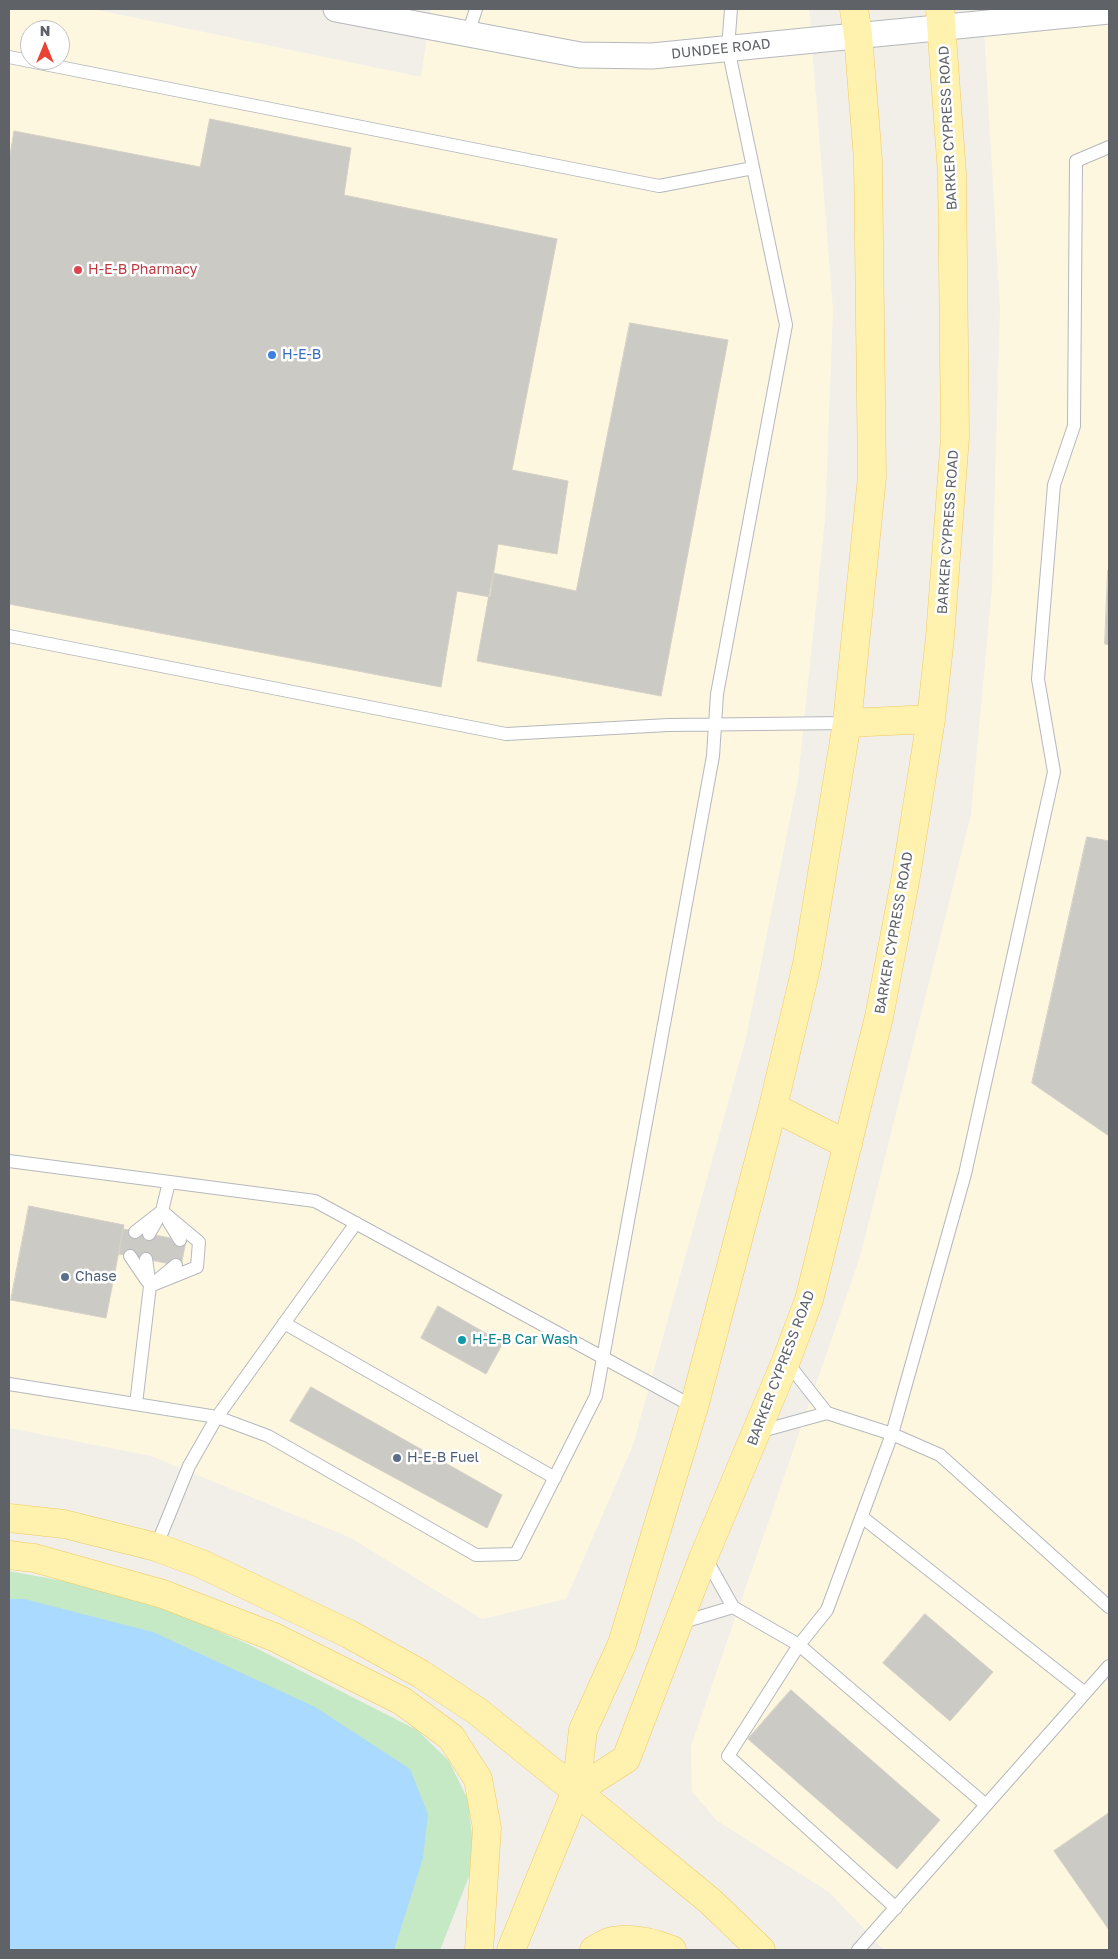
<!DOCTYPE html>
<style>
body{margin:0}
#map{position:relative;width:1118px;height:1959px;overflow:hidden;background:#f1efe8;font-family:"Golos Text",sans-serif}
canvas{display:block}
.frame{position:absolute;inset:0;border:10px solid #5f6368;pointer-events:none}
.north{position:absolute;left:20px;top:20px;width:50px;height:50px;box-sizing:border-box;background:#fff;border:1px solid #bfc1c3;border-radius:50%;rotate:0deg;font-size:14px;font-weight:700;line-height:20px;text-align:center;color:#5f6368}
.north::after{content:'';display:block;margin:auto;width:18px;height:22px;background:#ea4335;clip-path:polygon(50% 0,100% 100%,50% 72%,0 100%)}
</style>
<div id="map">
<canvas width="1118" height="1959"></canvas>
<div class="frame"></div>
<div class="north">N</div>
</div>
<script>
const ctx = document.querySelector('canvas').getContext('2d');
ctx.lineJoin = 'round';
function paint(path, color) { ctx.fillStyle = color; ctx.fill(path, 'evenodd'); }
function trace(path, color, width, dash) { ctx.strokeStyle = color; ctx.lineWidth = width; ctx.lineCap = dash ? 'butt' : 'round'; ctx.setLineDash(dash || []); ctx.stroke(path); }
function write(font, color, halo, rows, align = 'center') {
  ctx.font = font + ' "Golos Text",sans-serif'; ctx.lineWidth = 5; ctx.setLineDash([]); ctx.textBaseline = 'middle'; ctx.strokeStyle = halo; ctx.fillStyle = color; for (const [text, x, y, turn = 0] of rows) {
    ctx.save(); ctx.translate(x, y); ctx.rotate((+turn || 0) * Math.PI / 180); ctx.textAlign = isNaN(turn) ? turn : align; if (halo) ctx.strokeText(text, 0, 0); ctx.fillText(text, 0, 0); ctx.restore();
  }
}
paint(new Path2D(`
 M 9,9 L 93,9 L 421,77 L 431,9 L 809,9 L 833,309 L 825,519 L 798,779 L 746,1038 L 633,1445 L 566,1599 L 482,1619 L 351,1538 L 151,1456 L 9,1428 ZM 30,30 L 60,30 L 60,60 L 30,60 Z
 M 983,9 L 1109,9 L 1109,1950 L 884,1950 L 829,1892 L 716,1820 L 692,1791 L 691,1746 L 860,1257 L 971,815 L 992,588 L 1000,308 Z`), '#fef7e0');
paint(new Path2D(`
 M 9,1571 L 85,1585 L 174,1612 L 250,1645 L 417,1730 L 449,1761 L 468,1800 L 473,1846 L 470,1874 L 440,1950 L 9,1950 Z`), '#c5e8c5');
paint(new Path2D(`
 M 9,1599 L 24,1599 L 153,1632 L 315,1707 L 410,1769 L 428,1814 L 423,1858 L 394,1950 L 9,1950 Z`), '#aadaff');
const building = new Path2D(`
 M 210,119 L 351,148 L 344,195 L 557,239 L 512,470 L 568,481 L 557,554 L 498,544 L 490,597 L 457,591 L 441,687 L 9,604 L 9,161 L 14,131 L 200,167 Z
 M 630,323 L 728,340 L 661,696 L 477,661 L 493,573 L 576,591 Z
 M 1108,570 L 1109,570 L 1109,645 L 1105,644 Z
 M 1087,837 L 1109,841 L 1109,1136 L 1032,1083 Z
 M 29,1206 L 124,1225 L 106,1318 L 11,1300 Z
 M 123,1229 L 186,1241 L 181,1266 L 119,1254 Z
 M 438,1306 L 503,1343 L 486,1374 L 421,1338 Z
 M 311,1387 L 502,1495 L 487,1528 L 290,1421 Z
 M 925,1614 L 993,1672 L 950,1721 L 883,1663 Z
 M 791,1690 L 940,1820 L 897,1869 L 748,1739 Z
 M 1109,1813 L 1109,1930 L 1054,1851 Z`);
paint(building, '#cccac5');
trace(building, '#d6d1c6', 1);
const lane = new Path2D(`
 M 468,34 L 476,9
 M 9,57 L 659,186 L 753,168
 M 9,636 L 506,734 L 668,725 L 847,723
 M 9,1161 L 315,1201 L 694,1407
 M 169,1222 L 180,1240
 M 135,1232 L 162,1211 L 169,1182
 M 149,1234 L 160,1215
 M 130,1256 L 147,1281
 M 160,1278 L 176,1265
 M 150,1286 L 197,1267 L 199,1242 L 162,1211
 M 284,1323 L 555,1478
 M 786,1361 L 827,1413
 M 9,1384 L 217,1417 L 268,1436 L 476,1555 L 516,1554 L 596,1396 L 713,756 L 717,694 L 786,325 L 728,48 L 731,9
 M 136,1404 L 150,1286 L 146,1259
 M 758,1432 L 827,1413 L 892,1434 L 940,1455 L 1109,1607
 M 862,1517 L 1085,1693
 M 156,1547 L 189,1466 L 217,1417 L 356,1223
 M 705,1557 L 733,1607 L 799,1645 L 986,1805
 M 680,1623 L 733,1607
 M 896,1908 L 728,1756 L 799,1645 L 827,1610 L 892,1434 L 965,1174 L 1054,772 L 1038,679 L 1054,485 L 1074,426 L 1076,161 L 1109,147
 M 858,1950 L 1109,1666`);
const street = new Path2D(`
 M 336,9 L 580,55 L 652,56 L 1109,11`);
const primary = new Path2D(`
 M 847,723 L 931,719
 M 773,1107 L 848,1145
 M 9,1518 L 64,1524 L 156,1547 L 202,1564 L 349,1634 L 421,1674 L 477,1711 L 576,1791 L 710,1901 L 761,1950
 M 9,1555 L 34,1558 L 163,1594 L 274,1637 L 402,1701 L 451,1737 L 478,1779 L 487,1828 L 479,1950
 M 576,1791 L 626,1759 L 704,1556 L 786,1361 L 809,1300 L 879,1017 L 906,876 L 931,719 L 940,637 L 955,437 L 952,174 L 940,9
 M 511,1950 L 576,1791 L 583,1730 L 622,1644 L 694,1407 L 773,1107 L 807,964 L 847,723 L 872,477 L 868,160 L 858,35 L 854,9
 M 594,1950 C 600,1947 606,1942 612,1941 C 632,1937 655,1943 672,1950`);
trace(lane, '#b5b8bc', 14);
trace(street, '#b5b8bc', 27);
trace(primary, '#f2c960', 29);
trace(lane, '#fff', 12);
trace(street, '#fff', 25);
trace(primary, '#fff2af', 28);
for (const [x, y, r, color] of [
 [78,270,5,"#e0444e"],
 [272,355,5,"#3f7fe0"],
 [65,1277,5,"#5c6f8a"],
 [462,1340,5,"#0f9aa8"],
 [397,1458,5,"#5c6f8a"]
]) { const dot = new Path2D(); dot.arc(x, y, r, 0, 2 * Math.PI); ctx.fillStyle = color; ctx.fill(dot); trace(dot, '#fff', 2); }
write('14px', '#5f6368', '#fff', [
 ["DUNDEE ROAD",721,49,-6],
 ["BARKER CYPRESS ROAD",948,128,-93],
 ["BARKER CYPRESS ROAD",948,532,-86],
 ["BARKER CYPRESS ROAD",894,933,-80],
 ["BARKER CYPRESS ROAD",781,1368,-69]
]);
write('14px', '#be3a42', '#fff', [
 ["H-E-B Pharmacy",88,270]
], 'left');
write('14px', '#366cbe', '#fff', [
 ["H-E-B",282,355]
], 'left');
write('14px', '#4e5e75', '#fff', [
 ["Chase",75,1277],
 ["H-E-B Fuel",407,1458]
], 'left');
write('14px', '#0d838f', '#fff', [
 ["H-E-B Car Wash",472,1340]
], 'left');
</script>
